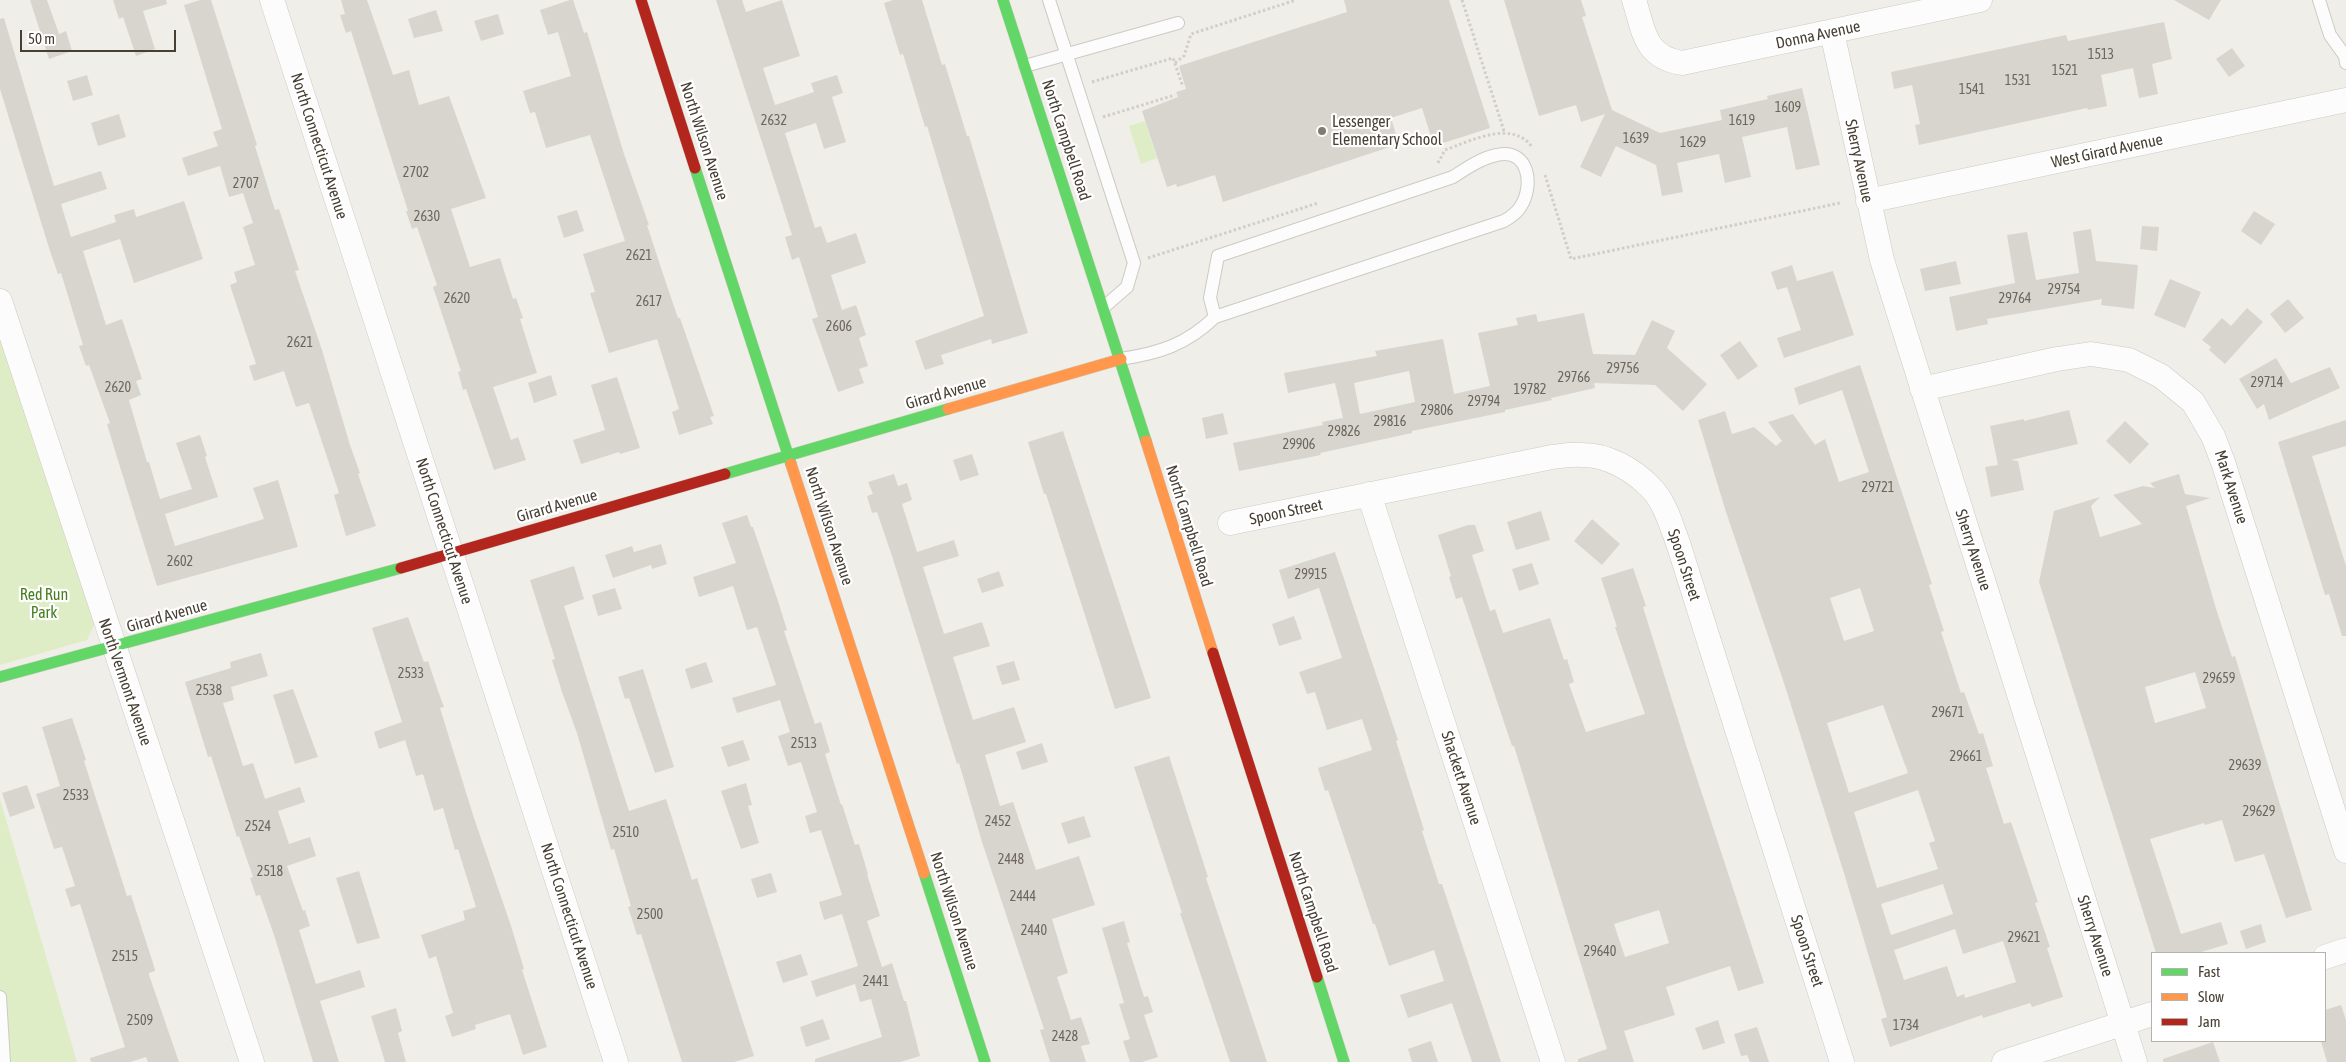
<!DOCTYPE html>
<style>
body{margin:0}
#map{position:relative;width:2346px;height:1062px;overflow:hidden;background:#f0eee8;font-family:"Asap Condensed",sans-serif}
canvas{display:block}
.legend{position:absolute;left:2151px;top:952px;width:175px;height:90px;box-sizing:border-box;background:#fff;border:1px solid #b5b2ad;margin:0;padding:6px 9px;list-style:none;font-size:15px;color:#473f33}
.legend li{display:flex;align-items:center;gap:10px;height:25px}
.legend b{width:25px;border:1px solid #b5b2ad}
.scale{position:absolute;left:20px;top:30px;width:156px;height:22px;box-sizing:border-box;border:2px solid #473f33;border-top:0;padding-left:6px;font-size:15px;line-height:18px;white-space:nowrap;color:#473f33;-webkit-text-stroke:4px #fff;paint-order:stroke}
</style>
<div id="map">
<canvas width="2346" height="1062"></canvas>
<ul class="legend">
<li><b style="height:6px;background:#63d668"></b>Fast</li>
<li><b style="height:6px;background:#ff974d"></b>Slow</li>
<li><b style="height:6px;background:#b3261e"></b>Jam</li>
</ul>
<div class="scale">50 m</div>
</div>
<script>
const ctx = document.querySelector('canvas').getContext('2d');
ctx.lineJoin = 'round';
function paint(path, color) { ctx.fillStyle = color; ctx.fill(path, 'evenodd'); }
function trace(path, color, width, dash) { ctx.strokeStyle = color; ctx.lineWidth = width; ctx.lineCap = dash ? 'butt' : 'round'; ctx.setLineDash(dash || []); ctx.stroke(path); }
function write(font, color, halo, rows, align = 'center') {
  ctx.font = font + ' "Asap Condensed",sans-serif'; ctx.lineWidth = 4.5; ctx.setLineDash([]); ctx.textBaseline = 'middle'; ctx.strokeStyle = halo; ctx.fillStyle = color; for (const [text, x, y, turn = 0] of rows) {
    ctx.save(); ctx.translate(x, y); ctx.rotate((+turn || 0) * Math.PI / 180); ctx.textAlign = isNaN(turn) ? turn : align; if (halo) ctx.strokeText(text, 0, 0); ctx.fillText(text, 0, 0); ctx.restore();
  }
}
paint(new Path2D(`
 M 1145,121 L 1157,158 L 1141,164 L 1129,126 Z
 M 0,332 L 96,621 L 87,640 L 0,665 Z
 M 0,799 L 77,1062 L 0,1062 Z`), '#deedc5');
paint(new Path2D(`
 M 30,0 L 47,0 L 59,34 L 66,31 L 72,51 L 49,59 Z
 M 113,0 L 166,0 L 167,4 L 143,11 L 155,49 L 136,56 L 123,17 L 119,19 Z
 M 200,0 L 211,0 L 257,145 L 255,146 L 272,201 L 275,210 L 279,209 L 299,270 L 295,271 L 322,350 L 350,445 L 360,473 L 358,474 L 376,526 L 346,536 L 334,495 L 339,493 L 309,403 L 296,407 L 284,371 L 254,381 L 249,366 L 256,364 L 230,285 L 237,282 L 234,272 L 255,265 L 243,227 L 253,223 L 243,193 L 229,197 L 220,166 L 188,176 L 182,158 L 218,146 L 213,132 L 222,129 L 184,5 Z
 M 341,0 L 367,0 L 393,75 L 409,70 L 419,105 L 449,96 L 486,198 L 451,209 L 470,267 L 500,258 L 513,299 L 516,298 L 523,318 L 520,319 L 537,373 L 493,387 L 511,440 L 518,437 L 526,460 L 494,470 L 466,389 L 463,390 L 458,372 L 461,371 L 433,287 L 437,285 L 417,227 L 412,229 L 406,211 L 408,211 L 351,31 L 346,33 L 340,15 L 345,14 Z
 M 570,0 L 573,0 L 584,33 L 587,32 L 624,154 L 649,225 L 647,225 L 664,277 L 678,318 L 680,318 L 714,416 L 710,417 L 713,424 L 679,435 L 672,412 L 679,409 L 657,339 L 609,353 L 590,293 L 595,292 L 583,254 L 625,241 L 590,135 L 546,148 L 535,112 L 530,113 L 523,91 L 571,76 L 558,32 L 548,35 L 540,10 Z
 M 716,0 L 742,0 L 746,12 L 782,0 L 800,56 L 763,68 L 775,105 L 814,92 L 811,83 L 837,75 L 843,93 L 832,97 L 846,142 L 824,149 L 816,123 L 785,133 L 815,228 L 821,226 L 827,243 L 856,233 L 866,263 L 831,275 L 842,310 L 856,305 L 866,335 L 859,338 L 868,366 L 859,369 L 864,383 L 838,392 L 812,319 L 818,317 L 799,257 L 792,260 L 785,237 L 792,235 Z
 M 893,0 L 922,0 L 942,65 L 945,64 L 967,136 L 969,136 L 1028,333 L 992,344 L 991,339 L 941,355 L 944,364 L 925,370 L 915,341 L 984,316 L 927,126 L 925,127 L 903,54 L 900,55 L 884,3 Z
 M 1344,0 L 1449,0 L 1490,128 L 1434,146 L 1422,108 L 1391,118 L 1399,144 L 1223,202 L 1215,175 L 1177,187 L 1176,184 L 1167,187 L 1142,111 L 1178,97 L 1176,92 L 1186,89 L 1179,66 L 1347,12 Z
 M 1504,0 L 1581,0 L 1586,16 L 1582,17 L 1612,110 L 1660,133 L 1722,120 L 1720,110 L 1768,99 L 1767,96 L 1802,88 L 1820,165 L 1796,170 L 1787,127 L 1742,137 L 1751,177 L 1725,183 L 1719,154 L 1677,163 L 1683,192 L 1662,196 L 1656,165 L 1616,146 L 1601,177 L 1580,167 L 1605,114 L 1581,122 L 1576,105 L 1539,116 Z
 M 2174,0 L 2221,0 L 2209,20 Z
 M 436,10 L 443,31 L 414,38 L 408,19 Z
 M 498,14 L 504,34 L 481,41 L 474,21 Z
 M 4,18 L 54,186 L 101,171 L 107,189 L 61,204 L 71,237 L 116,222 L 114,215 L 134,209 L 136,217 L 184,201 L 191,222 L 203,259 L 134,283 L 120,239 L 83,251 L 106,325 L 122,319 L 142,379 L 136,381 L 141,395 L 129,400 L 147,462 L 149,462 L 160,499 L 192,489 L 176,443 L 200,435 L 207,456 L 205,457 L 218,497 L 165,514 L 175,546 L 264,519 L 253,488 L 278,480 L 298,547 L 157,586 L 116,454 L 107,424 L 110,423 L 89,365 L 86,366 L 79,346 L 83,345 L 61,273 L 58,274 L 49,248 L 0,89 L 0,19 Z
 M 2164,22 L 2172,59 L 2152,64 L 2158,94 L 2139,98 L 2133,68 L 2101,75 L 2107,106 L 2088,110 L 2087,108 L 1919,145 L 1915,125 L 1920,124 L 1912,85 L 1894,89 L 1891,72 L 2066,35 L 2068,41 Z
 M 2232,48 L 2245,66 L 2229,77 L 2216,59 Z
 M 87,75 L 93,95 L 73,101 L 67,81 Z
 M 119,114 L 126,137 L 98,146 L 91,123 Z
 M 577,210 L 584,231 L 564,238 L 557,216 Z
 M 2254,211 L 2275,224 L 2261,245 L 2241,231 Z
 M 2142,226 L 2159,227 L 2157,251 L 2140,249 Z
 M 2091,229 L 2096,261 L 2138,265 L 2134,309 L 2101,305 L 2102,299 L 1987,319 L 1988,324 L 1956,331 L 1949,297 L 2015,283 L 2007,235 L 2027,232 L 2036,280 L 2079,273 L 2073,232 Z
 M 1956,261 L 1961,284 L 1925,291 L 1920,269 Z
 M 1792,265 L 1797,281 L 1833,271 L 1854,335 L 1784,358 L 1777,338 L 1801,330 L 1787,287 L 1777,290 L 1771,272 Z
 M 2170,279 L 2201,292 L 2185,328 L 2154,315 Z
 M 2288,299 L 2304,318 L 2285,333 L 2270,314 Z
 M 2247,308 L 2263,322 L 2225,364 L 2209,350 L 2211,347 L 2202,340 L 2222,318 L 2231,326 Z
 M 1584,313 L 1593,354 L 1635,355 L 1652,320 L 1675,331 L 1667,348 L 1707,384 L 1683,411 L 1655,385 L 1594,383 L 1595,388 L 1551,398 L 1552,400 L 1505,410 L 1505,412 L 1412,431 L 1412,433 L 1320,453 L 1321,455 L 1239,471 L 1233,443 L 1323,425 L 1322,422 L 1343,418 L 1335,383 L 1288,393 L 1284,373 L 1377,356 L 1375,351 L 1443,339 L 1454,394 L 1490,386 L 1478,333 L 1518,325 L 1516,318 L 1536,314 L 1538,322 ZM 1409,371 L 1415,402 L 1360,414 L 1354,383 Z
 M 1740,341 L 1758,366 L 1738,380 L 1720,355 Z
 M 2276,358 L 2291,383 L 2330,367 L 2340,388 L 2269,420 L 2264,404 L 2257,409 L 2239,379 Z
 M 1860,365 L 1932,584 L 1929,585 L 1944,631 L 1941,632 L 1961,693 L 1964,692 L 1979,734 L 1983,733 L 1993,766 L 1986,768 L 2004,824 L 2011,822 L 2038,902 L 2035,903 L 2050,947 L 2047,948 L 2063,997 L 2032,1007 L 2030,1003 L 1983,1018 L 1982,1015 L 1890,1047 L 1881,1019 L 1887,1017 L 1844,873 L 1784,683 L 1726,512 L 1698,420 L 1725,411 L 1732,434 L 1754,427 L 1776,446 L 1782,441 L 1768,422 L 1793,414 L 1815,445 L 1825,439 L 1839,482 L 1869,472 L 1842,390 L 1799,405 L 1794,388 ZM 1860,588 L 1874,631 L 1844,641 L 1830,598 ZM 1883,705 L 1908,773 L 1849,793 L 1827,723 ZM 1918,790 L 1935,841 L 1929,843 L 1938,869 L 1877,888 L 1854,812 ZM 1943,884 L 1953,914 L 1891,935 L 1881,904 ZM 1955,929 L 1963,954 L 2003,941 L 2016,982 L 1965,998 L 1964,994 L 1957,997 L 1947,966 L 1904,980 L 1894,950 Z
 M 551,375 L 557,395 L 534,403 L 528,383 Z
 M 617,377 L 640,448 L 620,454 L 619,452 L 581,464 L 573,440 L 605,430 L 591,385 Z
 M 2069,410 L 2078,444 L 2011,460 L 2018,461 L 2024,490 L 1991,497 L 1985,467 L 1998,465 L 1990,426 L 2024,419 L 2024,421 Z
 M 1223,413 L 1228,434 L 1206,439 L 1202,418 Z
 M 2346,420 L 2346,446 L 2312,456 L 2346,566 L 2346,636 L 2342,636 L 2329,594 L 2325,595 L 2278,442 Z
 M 2125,421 L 2149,444 L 2130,464 L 2106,441 Z
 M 1063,431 L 1151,698 L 1115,709 L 1046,494 L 1044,494 L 1028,442 Z
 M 972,454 L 979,475 L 960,481 L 953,460 Z
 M 894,474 L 898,486 L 907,483 L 912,500 L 902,504 L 917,552 L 954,540 L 959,556 L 923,567 L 944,634 L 982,622 L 990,646 L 953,657 L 973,720 L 1014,707 L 1026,742 L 985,755 L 1000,806 L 1013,802 L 1036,870 L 1079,856 L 1095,905 L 1052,919 L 1068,973 L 1057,977 L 1071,1020 L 1081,1017 L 1090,1044 L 1081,1046 L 1086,1062 L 1050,1062 L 1040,1030 L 1044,1029 L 982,842 L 959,763 L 957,764 L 892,556 L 877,512 L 872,513 L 867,496 L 873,494 L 868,482 Z
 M 2179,474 L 2185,494 L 2210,498 L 2186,506 L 2217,612 L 2232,657 L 2235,656 L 2312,910 L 2286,918 L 2264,854 L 2235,862 L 2222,820 L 2205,825 L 2204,823 L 2150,839 L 2181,934 L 2221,922 L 2228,944 L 2198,953 L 2156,953 L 2039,582 L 2054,511 L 2100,497 L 2091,506 L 2100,537 L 2142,524 L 2113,495 L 2143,486 L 2155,488 L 2150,483 ZM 2195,672 L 2206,708 L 2155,723 L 2145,687 Z
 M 1541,511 L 1550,540 L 1516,550 L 1507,522 Z
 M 747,515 L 751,527 L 753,527 L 778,601 L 787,630 L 784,631 L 815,724 L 821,722 L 830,752 L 825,754 L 841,805 L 842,804 L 855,845 L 859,844 L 868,874 L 867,874 L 880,916 L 867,921 L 882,967 L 892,963 L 904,1001 L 906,1001 L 920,1056 L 900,1062 L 815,1062 L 815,1059 L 882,1037 L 871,999 L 860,1002 L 855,984 L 816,997 L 811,981 L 858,966 L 842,914 L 824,920 L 819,902 L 842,895 L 821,830 L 810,833 L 805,816 L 817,812 L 801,762 L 788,766 L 778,736 L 790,732 L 780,700 L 737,713 L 732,698 L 776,685 L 757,627 L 747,630 L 733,586 L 699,597 L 693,577 L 736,563 L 722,523 Z
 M 1592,519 L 1620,544 L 1602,565 L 1574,541 Z
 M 1468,525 L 1475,525 L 1484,551 L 1472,555 L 1490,611 L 1495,609 L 1503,633 L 1550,618 L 1564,660 L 1567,659 L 1574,682 L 1569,684 L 1586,732 L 1645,714 L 1615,627 L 1617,627 L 1601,578 L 1633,568 L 1646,606 L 1643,607 L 1686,745 L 1764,983 L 1738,991 L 1730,966 L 1666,987 L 1675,1015 L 1624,1031 L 1634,1062 L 1578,1062 L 1578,1059 L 1607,1049 L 1514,746 L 1512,746 L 1462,597 L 1456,599 L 1449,577 L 1451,576 L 1438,535 ZM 1659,910 L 1669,943 L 1625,957 L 1614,924 Z
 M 661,544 L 667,564 L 652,569 L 651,565 L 613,578 L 605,555 L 632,546 L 634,552 Z
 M 1335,552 L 1398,740 L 1396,741 L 1424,830 L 1422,831 L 1439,884 L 1442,884 L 1501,1062 L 1472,1062 L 1452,1003 L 1408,1018 L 1400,995 L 1444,981 L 1434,950 L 1389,966 L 1375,924 L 1373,924 L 1328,790 L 1325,791 L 1318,768 L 1372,750 L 1362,719 L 1327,730 L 1315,692 L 1307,694 L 1299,672 L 1342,658 L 1319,588 L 1288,599 L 1279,570 Z
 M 1532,563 L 1539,584 L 1519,591 L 1512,569 Z
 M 574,566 L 584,599 L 564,606 L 629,811 L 666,799 L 692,880 L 697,878 L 754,1056 L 734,1062 L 682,1062 L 641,934 L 637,935 L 628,907 L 631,906 L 614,849 L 611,850 L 577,733 L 562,692 L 552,660 L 555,659 L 530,580 Z
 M 999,571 L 1004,586 L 982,593 L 977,579 Z
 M 615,588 L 622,609 L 598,616 L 592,595 Z
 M 1294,616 L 1302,639 L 1279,646 L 1272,624 Z
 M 408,617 L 420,651 L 424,662 L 428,661 L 438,691 L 444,707 L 440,708 L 473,815 L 511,926 L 524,969 L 522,970 L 547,1047 L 523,1055 L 510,1014 L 475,1025 L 476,1029 L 452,1037 L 445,1016 L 453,1013 L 436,956 L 429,959 L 421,935 L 465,920 L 463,911 L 476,907 L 458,849 L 455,850 L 443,808 L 434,811 L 423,774 L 416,776 L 405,740 L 379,749 L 374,732 L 402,722 L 372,628 Z
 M 261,653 L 268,676 L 231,687 L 234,700 L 223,703 L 243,766 L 253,763 L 265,799 L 300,787 L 305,802 L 278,811 L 289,844 L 310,837 L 316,856 L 287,866 L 303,911 L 305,910 L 310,926 L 299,930 L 316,984 L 360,970 L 365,987 L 320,1001 L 339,1062 L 313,1062 L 275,938 L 260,895 L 256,896 L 250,878 L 253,877 L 239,836 L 237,837 L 211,756 L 208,757 L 185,682 L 231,668 L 230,662 Z
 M 1014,661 L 1020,680 L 1002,685 L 996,666 Z
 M 706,662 L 713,682 L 691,689 L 685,669 Z
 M 643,669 L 674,767 L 655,773 L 629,698 L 625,699 L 618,677 Z
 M 293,689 L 318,757 L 295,764 L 273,695 Z
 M 72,718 L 86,760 L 84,761 L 127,896 L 131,895 L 153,963 L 155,971 L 149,973 L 149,975 L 179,1062 L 148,1062 L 146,1057 L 130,1062 L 91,1062 L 90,1058 L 125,1047 L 80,904 L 71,907 L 65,889 L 75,886 L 62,847 L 54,849 L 36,794 L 60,786 L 42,727 Z
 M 743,740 L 750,760 L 728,767 L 721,747 Z
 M 1042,743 L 1048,762 L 1022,770 L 1016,752 Z
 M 1169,756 L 1208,877 L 1206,878 L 1267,1062 L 1230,1062 L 1180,913 L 1182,913 L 1134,767 Z
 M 746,783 L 752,805 L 748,806 L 759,843 L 741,849 L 721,791 Z
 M 27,785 L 35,808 L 10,817 L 2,793 Z
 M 1084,816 L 1091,837 L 1068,844 L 1061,823 Z
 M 359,871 L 380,938 L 357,944 L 336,878 Z
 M 771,873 L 777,892 L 757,898 L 751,879 Z
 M 1124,921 L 1130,942 L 1127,943 L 1144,997 L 1148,996 L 1153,1012 L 1144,1015 L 1158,1057 L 1142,1062 L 1130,1062 L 1123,1041 L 1130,1039 L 1119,1004 L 1124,1003 L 1102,928 Z
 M 2261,924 L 2266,942 L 2246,949 L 2240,931 Z
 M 801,954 L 808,975 L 783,983 L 776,962 Z
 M 2341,1005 L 2346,1020 L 2346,1062 L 2327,1062 L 2321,1041 L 2325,1041 L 2325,1010 Z
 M 396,1008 L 402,1031 L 398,1033 L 406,1062 L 385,1062 L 371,1016 Z
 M 823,1019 L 830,1039 L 806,1047 L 800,1027 Z
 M 1718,1020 L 1725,1043 L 1703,1050 L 1695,1028 Z
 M 1757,1027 L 1769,1062 L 1750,1062 L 1747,1055 L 1741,1056 L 1734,1034 Z
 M 1431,1041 L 1438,1062 L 1412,1062 L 1408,1049 Z
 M 2213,1042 L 2220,1062 L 2163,1062 L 2163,1059 Z`), '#d8d5cf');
const lane = new Path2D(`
 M 1049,0 L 1134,263 L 1127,287 L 1104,307
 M 2319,0 L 2330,35 L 2345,56 L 2346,63
 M 1025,66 L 1178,23
 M 1121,359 C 1159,353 1186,345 1215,317 L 1504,221 C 1511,217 1517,213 1521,206 C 1534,185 1529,148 1497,155 C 1481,158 1467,168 1453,177 L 1218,256 L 1210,298 L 1215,317
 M 0,997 L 4,1062`);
const street = new Path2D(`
 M 272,0 L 616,1062
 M 1634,0 C 1644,31 1644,57 1682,63 L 1980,0
 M 1832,32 L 1882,260 L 2135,1062
 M 1868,201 L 2346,100
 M 0,301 L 252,1062
 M 1922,389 L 2057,359 L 2091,354 L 2129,360 L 2161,376 L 2193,402 L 2213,436 L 2223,462 L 2346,851
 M 1369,494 L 1553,1062
 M 1230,523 L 1552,457 C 1562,456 1573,454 1583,455 C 1608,455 1634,470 1651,488 C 1665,502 1671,525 1678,543 L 1842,1062
 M 2325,957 L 2346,950
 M 2004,1062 L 2152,1014`);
const fast = new Path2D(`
 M 1003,0 L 1146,441
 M 695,168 L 791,464
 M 725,474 L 948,409
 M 0,677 L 401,568
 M 924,873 L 985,1062
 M 1317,977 L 1344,1062`);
const slow = new Path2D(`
 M 948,409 L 1121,359
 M 1146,441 L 1213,653
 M 791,464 L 924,873`);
const jam = new Path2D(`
 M 641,0 L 695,168
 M 401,568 L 725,474
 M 1213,653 L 1317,977`);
trace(lane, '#cdcac4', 14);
trace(street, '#cdcac4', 25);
trace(fast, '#d1ccbf', 12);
trace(slow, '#d1ccbf', 12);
trace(jam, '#d1ccbf', 12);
trace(new Path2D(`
 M 1462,0 L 1504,131
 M 1175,63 L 1184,56 L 1191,34 L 1296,0
 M 1092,82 L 1173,58 L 1183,87
 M 1103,117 L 1175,95
 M 1438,163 L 1445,150 C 1471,141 1512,119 1532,147
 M 1545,175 L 1571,259 L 1840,203
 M 1148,258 L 1318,203`), '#d1cec9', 3, [2.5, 2.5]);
trace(lane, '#fdfcfc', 12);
trace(street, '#fdfcfc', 24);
trace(fast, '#63d668', 11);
trace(slow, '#ff974d', 11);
trace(jam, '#b3261e', 11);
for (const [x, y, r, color] of [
 [1322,131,5,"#827c72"]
]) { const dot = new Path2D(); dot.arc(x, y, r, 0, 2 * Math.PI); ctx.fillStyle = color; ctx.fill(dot); trace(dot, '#fff', 2); }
write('14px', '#6d665c', null, [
 ["1513",2101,55],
 ["1521",2065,71],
 ["1531",2018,81],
 ["1541",1972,90],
 ["1609",1788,108],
 ["2632",774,121],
 ["1619",1742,121],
 ["1639",1636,139],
 ["1629",1693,143],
 ["2702",416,173],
 ["2707",246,184],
 ["2630",427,217],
 ["2621",639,256],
 ["29754",2064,290],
 ["2620",457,299],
 ["29764",2015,299],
 ["2617",649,302],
 ["2606",839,327],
 ["2621",300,343],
 ["29756",1623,369],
 ["29766",1574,378],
 ["29714",2267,383],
 ["2620",118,388],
 ["19782",1530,390],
 ["29794",1484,402],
 ["29806",1437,411],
 ["29816",1390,422],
 ["29826",1344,432],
 ["29906",1299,445],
 ["29721",1878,488],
 ["2602",180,562],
 ["29915",1311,575],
 ["2533",411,674],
 ["29659",2219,679],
 ["2538",209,691],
 ["29671",1948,713],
 ["2513",804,744],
 ["29661",1966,757],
 ["29639",2245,766],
 ["2533",76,796],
 ["29629",2259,812],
 ["2452",998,822],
 ["2524",258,827],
 ["2510",626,833],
 ["2448",1011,860],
 ["2518",270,872],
 ["2444",1023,897],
 ["2500",650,915],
 ["2440",1034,931],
 ["29621",2024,938],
 ["29640",1600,952],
 ["2515",125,957],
 ["2441",876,982],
 ["2509",140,1021],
 ["1734",1906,1026],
 ["2428",1065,1037]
]);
write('16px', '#473f33', '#fff', [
 ["Donna Avenue",1818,35,-12],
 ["North Campbell Road",1066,140,72],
 ["North Wilson Avenue",704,141,72],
 ["North Connecticut Avenue",319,146,72],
 ["West Girard Avenue",2107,151,-12],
 ["Sherry Avenue",1859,161,78],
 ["Girard Avenue",946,393,-16],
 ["Mark Avenue",2231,487,72],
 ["Girard Avenue",557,506,-16],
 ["Spoon Street",1286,512,-12],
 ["North Wilson Avenue",829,526,72],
 ["North Campbell Road",1189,526,73],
 ["North Connecticut Avenue",444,531,72],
 ["Sherry Avenue",1973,550,72],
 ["Spoon Street",1684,565,72],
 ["Girard Avenue",167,616,-16],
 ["North Vermont Avenue",125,682,71],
 ["Shackett Avenue",1461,778,72],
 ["North Wilson Avenue",954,911,72],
 ["North Campbell Road",1313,912,72],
 ["North Connecticut Avenue",569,916,72],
 ["Sherry Avenue",2095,936,72],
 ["Spoon Street",1807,951,72]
]);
write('16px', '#473f33', '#fff', [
 ["Lessenger",1332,122],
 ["Elementary School",1332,140]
], 'left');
write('16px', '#477f20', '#fff', [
 ["Red Run",44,595],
 ["Park",44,613]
]);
</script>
